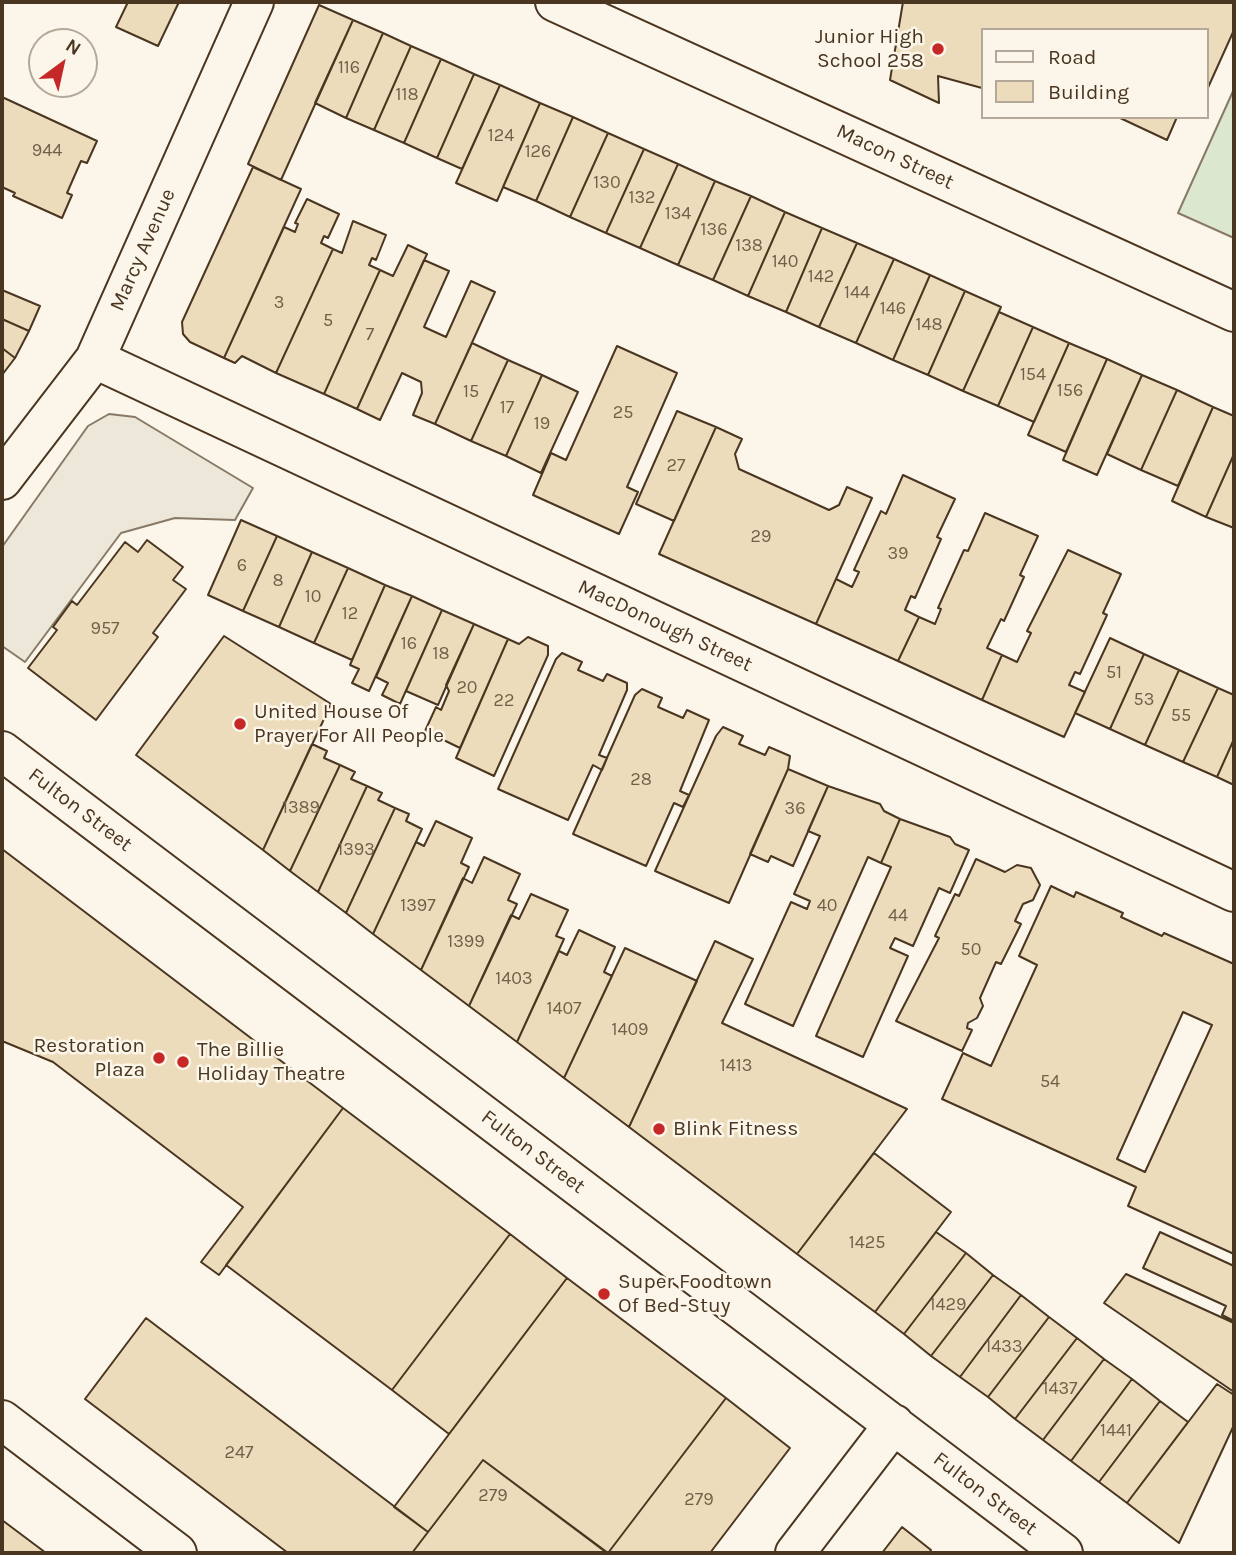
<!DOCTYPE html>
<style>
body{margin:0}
#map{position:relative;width:1236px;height:1555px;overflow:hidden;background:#fbf6e9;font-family:Karla,sans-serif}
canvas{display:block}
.frame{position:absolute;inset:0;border:4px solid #4a3520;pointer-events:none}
.legend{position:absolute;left:981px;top:28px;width:228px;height:91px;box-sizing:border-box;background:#fbf6e9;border:2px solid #b4a999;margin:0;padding:9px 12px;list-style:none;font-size:21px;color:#4a3520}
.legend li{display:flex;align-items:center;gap:14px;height:35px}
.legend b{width:35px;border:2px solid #b4a999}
.north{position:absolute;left:28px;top:28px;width:70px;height:70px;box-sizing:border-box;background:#fbf6e9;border:2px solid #b4a999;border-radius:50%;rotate:33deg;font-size:19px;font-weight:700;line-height:28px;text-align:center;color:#4a3520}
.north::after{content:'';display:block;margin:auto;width:24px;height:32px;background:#c62828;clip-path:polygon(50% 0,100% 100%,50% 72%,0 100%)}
</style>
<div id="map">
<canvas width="1236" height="1555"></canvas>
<div class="frame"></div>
<ul class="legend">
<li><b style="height:9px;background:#fbf6e9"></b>Road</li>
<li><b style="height:19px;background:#ecdcbc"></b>Building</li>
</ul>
<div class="north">N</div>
</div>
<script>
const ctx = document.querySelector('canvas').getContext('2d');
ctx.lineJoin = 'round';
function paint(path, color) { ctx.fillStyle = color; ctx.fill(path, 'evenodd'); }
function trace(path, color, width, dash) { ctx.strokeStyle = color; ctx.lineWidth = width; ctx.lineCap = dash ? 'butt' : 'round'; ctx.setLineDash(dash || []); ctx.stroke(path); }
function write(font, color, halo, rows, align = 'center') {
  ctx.font = font + ' Karla,sans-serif'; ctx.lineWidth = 5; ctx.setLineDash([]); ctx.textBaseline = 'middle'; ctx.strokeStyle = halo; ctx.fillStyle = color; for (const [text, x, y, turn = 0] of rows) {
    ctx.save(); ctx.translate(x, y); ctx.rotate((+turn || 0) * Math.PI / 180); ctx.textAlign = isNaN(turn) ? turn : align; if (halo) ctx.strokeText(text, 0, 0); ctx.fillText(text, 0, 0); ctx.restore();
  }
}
const green = new Path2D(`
 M 1234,89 L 1234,238 L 1178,213 Z`);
paint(green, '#dce7d0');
trace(green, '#887966', 2);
const parking = new Path2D(`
 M 109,414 L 135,417 L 253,488 L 235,520 L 175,518 L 121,533 L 25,662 L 2,646 L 2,547 L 88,426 Z`);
paint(parking, '#ede7d9');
trace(parking, '#887966', 2);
const building = new Path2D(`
 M 128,2 L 179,2 L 158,46 L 116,27 Z
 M 903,2 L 1234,2 L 1234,30 L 1206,92 L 1206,30 L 982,30 L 982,88 L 938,76 L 939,103 L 890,80 Z
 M 319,5 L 353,20 L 281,180 L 248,164 Z
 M 353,20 L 383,33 L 346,118 L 315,103 Z
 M 383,33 L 411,46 L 374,130 L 346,118 Z
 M 411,46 L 441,59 L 404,143 L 374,130 Z
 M 441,59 L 474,74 L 437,158 L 404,143 Z
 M 474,74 L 500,85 L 462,169 L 437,158 Z
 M 500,85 L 540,103 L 497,201 L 456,183 Z
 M 2,97 L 97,141 L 87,163 L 81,161 L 67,193 L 72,195 L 62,218 L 13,196 L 15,193 L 2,187 Z
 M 540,103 L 573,117 L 536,201 L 503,187 Z
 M 573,117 L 608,133 L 570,217 L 536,201 Z
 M 1118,117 L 1177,117 L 1167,140 Z
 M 608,133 L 644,149 L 606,233 L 570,217 Z
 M 644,149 L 678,164 L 640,248 L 606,233 Z
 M 678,164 L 715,181 L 678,265 L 640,248 Z
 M 253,167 L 301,189 L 224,358 L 190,342 L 183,334 L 182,322 Z
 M 715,181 L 751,196 L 713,280 L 678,265 Z
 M 751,196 L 785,212 L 748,296 L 713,280 Z
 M 307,199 L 339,214 L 328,238 L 324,236 L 321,243 L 333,249 L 276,373 L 242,356 L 235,363 L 224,358 L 284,227 L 295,232 L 298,224 L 295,223 Z
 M 785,212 L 822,228 L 786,312 L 748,296 Z
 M 353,221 L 386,235 L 376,260 L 372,258 L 369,265 L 380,270 L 324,394 L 276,373 L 333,249 L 342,253 Z
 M 822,228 L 857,243 L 819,327 L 786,312 Z
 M 857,243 L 894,259 L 856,343 L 819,327 Z
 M 408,245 L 427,254 L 357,409 L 324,394 L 380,270 L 393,276 Z
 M 894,259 L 930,275 L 893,360 L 856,343 Z
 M 424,260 L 449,271 L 424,327 L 446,337 L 471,281 L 495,292 L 435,424 L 413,415 L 422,393 L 421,382 L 402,373 L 380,420 L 357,409 Z
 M 930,275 L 965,291 L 928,375 L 893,360 Z
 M 2,290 L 40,306 L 29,331 L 2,319 Z
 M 965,291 L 1001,307 L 963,391 L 928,375 Z
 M 999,312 L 1033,327 L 998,406 L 963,391 Z
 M 2,319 L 29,331 L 15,358 L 2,348 Z
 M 1033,327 L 1069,343 L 1034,422 L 998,406 Z
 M 472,343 L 508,360 L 471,441 L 435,424 Z
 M 1069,343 L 1107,359 L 1066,452 L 1028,435 Z
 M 617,346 L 677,373 L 627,487 L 638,492 L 619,534 L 533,495 L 551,453 L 566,460 Z
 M 2,348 L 15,358 L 2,375 Z
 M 1107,359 L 1142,375 L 1097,475 L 1063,460 Z
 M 508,360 L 542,375 L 506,456 L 471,441 Z
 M 542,375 L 578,392 L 541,473 L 506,456 Z
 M 1142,375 L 1177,390 L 1141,470 L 1107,454 Z
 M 1177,390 L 1213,407 L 1178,486 L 1141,470 Z
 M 1213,407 L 1234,416 L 1234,454 L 1206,517 L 1172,501 Z
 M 677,411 L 716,427 L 674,521 L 636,504 Z
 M 716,427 L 742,439 L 735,454 L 739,469 L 829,510 L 839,505 L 847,487 L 872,498 L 816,624 L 659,554 Z
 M 1234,454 L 1234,528 L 1206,517 Z
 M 903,475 L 955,499 L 937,537 L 941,539 L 915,598 L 911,596 L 905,610 L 919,617 L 898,661 L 816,624 L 836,579 L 852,587 L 859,572 L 854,570 L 881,511 L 886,514 Z
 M 985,513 L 1038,536 L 1020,575 L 1024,577 L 1004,621 L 1001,619 L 987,648 L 1002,655 L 982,700 L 898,661 L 919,617 L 935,624 L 941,609 L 938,608 L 964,550 L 968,551 Z
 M 241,520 L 277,536 L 243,611 L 208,595 Z
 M 277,536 L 312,552 L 279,627 L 243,611 Z
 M 147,540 L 183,567 L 173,580 L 186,589 L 153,633 L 158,637 L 96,720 L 28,668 L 57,630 L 53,627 L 72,601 L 77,605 L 125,542 L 138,552 Z
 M 1068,550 L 1121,574 L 1103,613 L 1107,615 L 1080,674 L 1075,672 L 1069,685 L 1085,692 L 1064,737 L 982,700 L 1002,655 L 1017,662 L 1031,633 L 1027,631 Z
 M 312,552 L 348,568 L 314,643 L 279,627 Z
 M 348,568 L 385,585 L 352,660 L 314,643 Z
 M 385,585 L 412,596 L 369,691 L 352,683 L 359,669 L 350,665 Z
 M 412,596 L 442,610 L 400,704 L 382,695 L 388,683 L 376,677 Z
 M 442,610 L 474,624 L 438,705 L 406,691 Z
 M 474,624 L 508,639 L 460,748 L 425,731 L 436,707 L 441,710 L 449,691 L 446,685 Z
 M 224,636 L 331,704 L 263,850 L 136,755 Z
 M 528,637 L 548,646 L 548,655 L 494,776 L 456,758 L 508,639 L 519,644 Z
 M 1110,638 L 1144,654 L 1110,729 L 1075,713 Z
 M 562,653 L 582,662 L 578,670 L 603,681 L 607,674 L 627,683 L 627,690 L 599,755 L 607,758 L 602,770 L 593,765 L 568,820 L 498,789 L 556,659 Z
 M 1144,654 L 1179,670 L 1145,745 L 1110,729 Z
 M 1179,670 L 1218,688 L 1183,762 L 1145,745 Z
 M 1218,688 L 1234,695 L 1234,739 L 1217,777 L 1183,762 Z
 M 642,689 L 662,698 L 658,707 L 683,718 L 687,710 L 709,720 L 680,791 L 689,795 L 683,807 L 674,803 L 646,866 L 573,834 L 635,695 Z
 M 723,727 L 743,736 L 739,744 L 765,755 L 769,747 L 790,756 L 788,769 L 729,903 L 655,871 L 716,736 Z
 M 1234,739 L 1234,785 L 1217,777 Z
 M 312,744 L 327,751 L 324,758 L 340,765 L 290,871 L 263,850 Z
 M 340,765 L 355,772 L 351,779 L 367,786 L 318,892 L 290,871 Z
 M 788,769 L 828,786 L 793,866 L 771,856 L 768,862 L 750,854 Z
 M 367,786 L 382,793 L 378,800 L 395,808 L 346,913 L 318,892 Z
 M 828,786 L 880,804 L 884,811 L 900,819 L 881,863 L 868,857 L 793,1026 L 745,1004 L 791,902 L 807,909 L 810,901 L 794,894 L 820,836 L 808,831 Z
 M 395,808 L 409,814 L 406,821 L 422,829 L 373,934 L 346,913 Z
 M 900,819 L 950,837 L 955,844 L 969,850 L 950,893 L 939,888 L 913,946 L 895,938 L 890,948 L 908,956 L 863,1057 L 816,1036 L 891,867 L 881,863 Z
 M 436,821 L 472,838 L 461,863 L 469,867 L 421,970 L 373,934 L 416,842 L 424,846 Z
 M 2,849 L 343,1108 L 219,1275 L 201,1262 L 243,1207 L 53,1062 L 2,1041 Z
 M 484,857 L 520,874 L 508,900 L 517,904 L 469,1006 L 421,970 L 463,878 L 472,883 Z
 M 976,859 L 1005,872 L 1017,865 L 1031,868 L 1040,885 L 1033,900 L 1023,904 L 1015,921 L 1021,924 L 1001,964 L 996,962 L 980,998 L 983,1006 L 977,1018 L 968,1023 L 967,1028 L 972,1030 L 962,1051 L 896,1021 L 939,938 L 935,936 L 955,894 L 959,896 Z
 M 1051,886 L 1074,897 L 1076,892 L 1123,913 L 1121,917 L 1162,936 L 1164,933 L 1234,964 L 1234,1254 L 1128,1206 L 1136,1187 L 942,1099 L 963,1053 L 991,1066 L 1037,965 L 1019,956 ZM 1183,1012 L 1212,1025 L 1145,1172 L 1117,1159 Z
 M 531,894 L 568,910 L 556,936 L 564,939 L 517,1042 L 469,1006 L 511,915 L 519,919 Z
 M 579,930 L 615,947 L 604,972 L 612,976 L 564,1078 L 517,1042 L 559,951 L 567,955 Z
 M 715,941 L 753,959 L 722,1023 L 907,1109 L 797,1254 L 629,1127 Z
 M 625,948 L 697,981 L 629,1127 L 564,1078 Z
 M 343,1108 L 510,1234 L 392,1390 L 226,1265 Z
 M 874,1153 L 951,1212 L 875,1312 L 797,1254 Z
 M 936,1232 L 966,1253 L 904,1334 L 875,1312 Z
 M 1160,1232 L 1234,1266 L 1234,1321 L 1222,1315 L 1226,1306 L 1143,1268 Z
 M 510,1234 L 567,1278 L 449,1434 L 392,1390 Z
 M 966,1253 L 993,1275 L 931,1356 L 904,1334 Z
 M 1126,1274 L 1234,1323 L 1234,1392 L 1104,1303 Z
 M 993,1275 L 1021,1295 L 960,1377 L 931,1356 Z
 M 567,1278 L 726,1398 L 608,1553 L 483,1460 L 428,1532 L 394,1507 Z
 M 1021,1295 L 1049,1317 L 988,1397 L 960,1377 Z
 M 1049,1317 L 1077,1338 L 1015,1419 L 988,1397 Z
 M 146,1318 L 428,1532 L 412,1553 L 288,1553 L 85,1399 Z
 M 1077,1338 L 1104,1359 L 1043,1440 L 1015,1419 Z
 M 1104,1359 L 1132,1379 L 1071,1461 L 1043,1440 Z
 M 1132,1379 L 1160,1401 L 1099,1482 L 1071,1461 Z
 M 1217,1384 L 1234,1395 L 1234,1425 L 1179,1543 L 1127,1503 Z
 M 726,1398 L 790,1448 L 710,1553 L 608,1553 Z
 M 1160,1401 L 1188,1422 L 1127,1503 L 1099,1482 Z
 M 483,1460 L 607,1553 L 412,1553 Z
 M 2,1520 L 46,1553 L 2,1553 Z
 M 902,1527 L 931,1550 L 929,1553 L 882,1553 Z`);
paint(building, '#ecdcbc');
trace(building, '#4a3520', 2);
const street = new Path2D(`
 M 555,2 L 1234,312
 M 95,359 L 1234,892
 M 2,480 L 95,359 L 254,2
 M 2,1420 L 177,1553`);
const secondary = new Path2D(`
 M 2,751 L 1063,1553
 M 795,1553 L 894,1424`);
trace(street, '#4a3520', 42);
trace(secondary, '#4a3520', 42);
trace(street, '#fbf6e9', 38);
trace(secondary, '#fbf6e9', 38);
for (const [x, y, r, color] of [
 [938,49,7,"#c62828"],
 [240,724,7,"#c62828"],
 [159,1058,7,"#c62828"],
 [183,1062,7,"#c62828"],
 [659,1129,7,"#c62828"],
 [604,1294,7,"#c62828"]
]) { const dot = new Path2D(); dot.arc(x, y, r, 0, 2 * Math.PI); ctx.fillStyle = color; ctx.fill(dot); trace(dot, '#fbf6e9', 2.5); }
write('18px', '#725f47', null, [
 ["116",349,68],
 ["118",407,95],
 ["124",501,136],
 ["944",47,151],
 ["126",538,152],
 ["130",607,183],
 ["132",642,198],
 ["134",678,214],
 ["136",714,230],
 ["138",749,246],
 ["140",785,262],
 ["142",821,277],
 ["144",857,293],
 ["3",279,303],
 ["146",893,309],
 ["5",328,321],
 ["148",929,325],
 ["7",370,335],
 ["154",1033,375],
 ["156",1070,391],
 ["15",471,392],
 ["17",507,408],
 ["25",623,413],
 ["19",542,424],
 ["27",676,466],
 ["29",761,537],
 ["39",898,554],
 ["6",242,566],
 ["8",278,581],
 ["10",313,597],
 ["12",350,614],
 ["957",105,629],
 ["16",409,644],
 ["18",441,654],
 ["51",1114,673],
 ["20",467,688],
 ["53",1144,700],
 ["22",504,701],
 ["55",1181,716],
 ["28",641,780],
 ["1389",301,808],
 ["36",795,809],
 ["1393",356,850],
 ["1397",418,906],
 ["40",827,906],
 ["44",898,916],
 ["1399",466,942],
 ["50",971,950],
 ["1403",514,979],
 ["1407",564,1009],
 ["1409",630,1030],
 ["1413",736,1066],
 ["54",1050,1082],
 ["1425",867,1243],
 ["1429",948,1305],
 ["1433",1004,1347],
 ["1437",1060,1389],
 ["1441",1116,1431],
 ["247",239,1453],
 ["279",493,1496],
 ["279",699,1500]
]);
write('21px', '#4a3520', '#fbf6e9', [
 ["Junior High",924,37,"right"],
 ["School 258",924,61,"right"],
 ["United House Of",254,712],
 ["Prayer For All People",254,736],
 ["Restoration",145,1046,"right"],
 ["Plaza",145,1070,"right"],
 ["The Billie",197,1050],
 ["Holiday Theatre",197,1074],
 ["Blink Fitness",673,1129],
 ["Super Foodtown",618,1282],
 ["Of Bed-Stuy",618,1306]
], 'left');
write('21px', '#4a3520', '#fbf6e9', [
 ["Macon Street",895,157,25],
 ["Marcy Avenue",143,250,-66],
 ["MacDonough Street",665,626,25],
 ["Fulton Street",80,810,37],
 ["Fulton Street",533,1152,37],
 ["Fulton Street",985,1494,37]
]);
</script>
